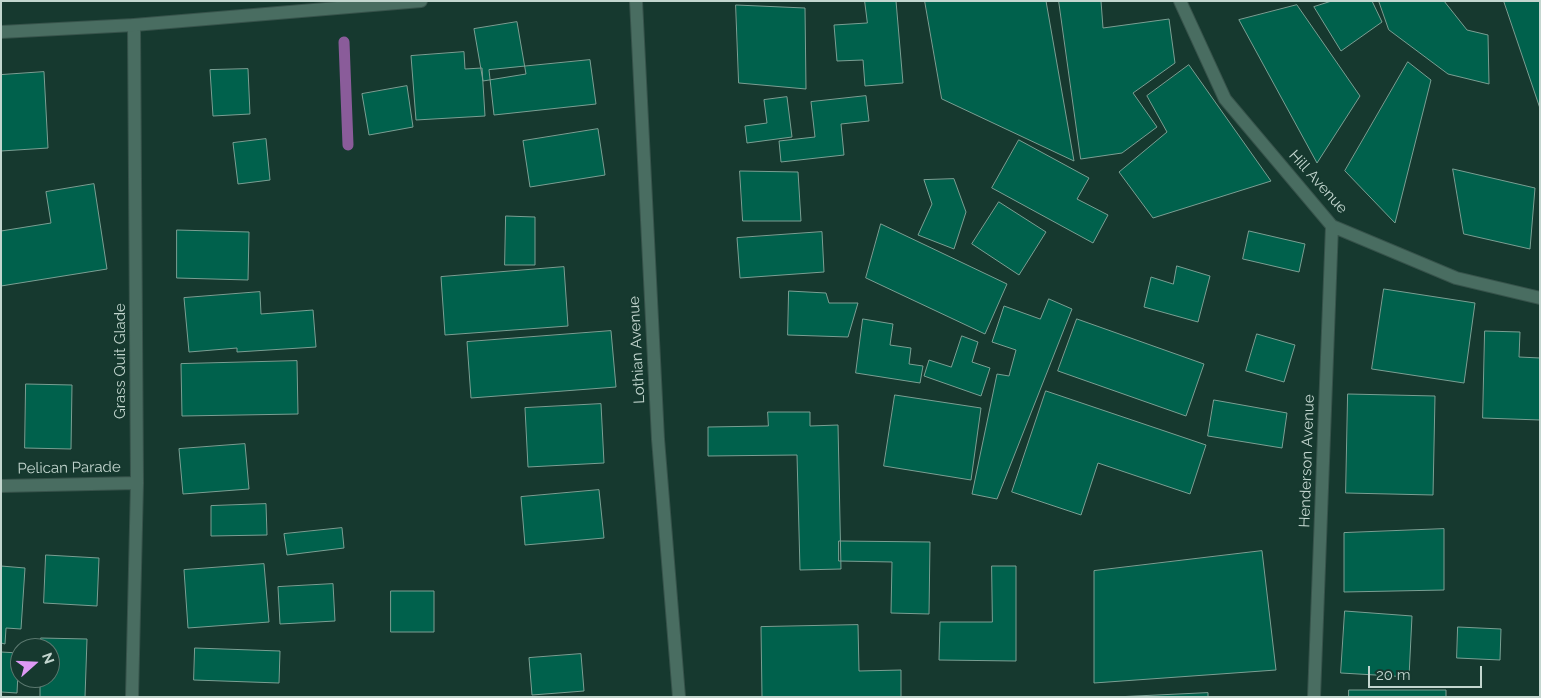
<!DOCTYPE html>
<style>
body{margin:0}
#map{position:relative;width:1541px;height:698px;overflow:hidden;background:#16392f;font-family:Raleway,sans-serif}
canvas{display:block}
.frame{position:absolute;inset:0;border:2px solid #c3d6cf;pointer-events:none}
.north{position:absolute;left:10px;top:638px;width:50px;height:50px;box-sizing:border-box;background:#16392f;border:1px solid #5b786f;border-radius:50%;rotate:70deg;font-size:14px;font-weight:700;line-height:20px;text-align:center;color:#c3d6cf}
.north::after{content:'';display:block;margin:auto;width:18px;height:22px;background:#dd99f4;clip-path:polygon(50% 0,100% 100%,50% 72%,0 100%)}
.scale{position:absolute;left:1368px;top:666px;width:114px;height:22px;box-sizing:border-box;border:2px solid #c3d6cf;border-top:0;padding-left:6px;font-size:15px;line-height:18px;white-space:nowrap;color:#c3d6cf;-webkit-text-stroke:4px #16392f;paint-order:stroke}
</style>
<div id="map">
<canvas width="1541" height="698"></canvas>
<div class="frame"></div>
<div class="north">N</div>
<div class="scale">20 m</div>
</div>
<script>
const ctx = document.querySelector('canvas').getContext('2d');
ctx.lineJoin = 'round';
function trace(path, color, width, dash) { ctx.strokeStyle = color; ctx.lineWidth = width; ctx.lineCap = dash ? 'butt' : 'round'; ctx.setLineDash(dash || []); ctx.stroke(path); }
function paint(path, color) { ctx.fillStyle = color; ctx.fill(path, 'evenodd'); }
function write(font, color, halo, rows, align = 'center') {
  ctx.font = font + ' Raleway,sans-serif'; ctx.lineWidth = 4; ctx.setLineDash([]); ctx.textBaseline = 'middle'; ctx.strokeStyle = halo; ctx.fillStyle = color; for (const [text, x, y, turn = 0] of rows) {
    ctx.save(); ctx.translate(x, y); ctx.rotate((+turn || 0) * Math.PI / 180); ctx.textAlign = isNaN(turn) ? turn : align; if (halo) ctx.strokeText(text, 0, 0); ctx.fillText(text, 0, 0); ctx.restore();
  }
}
trace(new Path2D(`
 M 344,42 L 348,145`), '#8a5c9a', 11);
const building = new Path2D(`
 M 865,1 L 896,1 L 903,83 L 865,86 L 863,60 L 837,61 L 834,25 L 867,23 Z
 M 925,1 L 1046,1 L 1074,161 L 942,99 Z
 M 1059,1 L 1101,1 L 1103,28 L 1169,19 L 1175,63 L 1133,93 L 1157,127 L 1122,153 L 1081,159 Z
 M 1332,1 L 1372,1 L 1382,22 L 1341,51 L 1314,7 Z
 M 1379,1 L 1444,1 L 1467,30 L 1488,35 L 1489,84 L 1448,74 L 1389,30 Z
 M 1504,1 L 1540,1 L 1540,108 Z
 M 736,5 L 805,8 L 806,89 L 739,83 Z
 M 1297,5 L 1360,96 L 1317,163 L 1239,20 Z
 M 517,22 L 526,74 L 483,81 L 474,29 Z
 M 464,52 L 465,69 L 482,68 L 485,116 L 416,120 L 411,56 Z
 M 590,60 L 596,104 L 494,115 L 489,70 Z
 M 1408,62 L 1431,80 L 1395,223 L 1345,171 Z
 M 1189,65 L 1271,181 L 1153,218 L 1119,172 L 1167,132 L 1147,96 Z
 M 248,69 L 250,114 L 213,116 L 210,70 Z
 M 44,72 L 48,148 L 1,151 L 1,75 Z
 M 407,86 L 413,127 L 369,135 L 362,94 Z
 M 866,96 L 869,121 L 841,124 L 844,155 L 781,162 L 779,141 L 815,137 L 811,102 Z
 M 787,97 L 792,137 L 747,143 L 745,126 L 767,123 L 764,100 Z
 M 598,129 L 605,175 L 530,187 L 523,141 Z
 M 266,139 L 270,180 L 238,184 L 233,143 Z
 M 1019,140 L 1089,178 L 1077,199 L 1108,215 L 1093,243 L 992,188 Z
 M 1453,169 L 1535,188 L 1530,249 L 1464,234 Z
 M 740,171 L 798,172 L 801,221 L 743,221 Z
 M 954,179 L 966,212 L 954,249 L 918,235 L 932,204 L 924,180 Z
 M 94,184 L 107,269 L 1,286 L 1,231 L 51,223 L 46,192 Z
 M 999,202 L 1046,232 L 1019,275 L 972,244 Z
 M 506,216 L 535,217 L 535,265 L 505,265 Z
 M 881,224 L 1007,284 L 985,334 L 866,278 Z
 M 177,230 L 249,232 L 248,280 L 177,278 Z
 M 1249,231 L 1305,244 L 1299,272 L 1243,259 Z
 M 822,232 L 824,272 L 740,278 L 737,238 Z
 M 1177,266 L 1210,276 L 1198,322 L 1144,307 L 1151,277 L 1173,284 Z
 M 564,267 L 568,326 L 445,335 L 441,277 Z
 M 1384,289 L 1475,303 L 1464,383 L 1372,369 Z
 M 789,291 L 826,293 L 829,303 L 858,303 L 848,337 L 788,335 Z
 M 260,292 L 261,314 L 313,310 L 316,347 L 237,352 L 237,348 L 189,352 L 184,298 Z
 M 1049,299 L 1072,309 L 997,499 L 972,494 L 997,374 L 1009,376 L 1016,350 L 992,342 L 1004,306 L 1040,319 Z
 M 863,319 L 893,324 L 890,345 L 911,348 L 909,364 L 923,366 L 920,383 L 856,373 Z
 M 1077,319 L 1204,364 L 1186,416 L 1058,371 Z
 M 611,331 L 616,387 L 471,398 L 467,342 Z
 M 1485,331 L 1520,332 L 1519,357 L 1540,358 L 1540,420 L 1483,418 Z
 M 1257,334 L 1295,345 L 1284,382 L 1246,371 Z
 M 962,336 L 978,342 L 972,362 L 990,368 L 981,396 L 924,376 L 929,360 L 951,367 Z
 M 297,361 L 298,414 L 182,416 L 181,364 Z
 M 26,384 L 72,385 L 71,449 L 25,448 Z
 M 1046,391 L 1206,445 L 1190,494 L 1098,463 L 1081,515 L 1012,492 Z
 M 1348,394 L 1435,396 L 1433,495 L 1346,493 Z
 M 895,395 L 981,408 L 971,480 L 884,466 Z
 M 1214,400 L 1287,413 L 1282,448 L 1208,436 Z
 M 601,404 L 604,463 L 528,467 L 525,408 Z
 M 768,412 L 810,412 L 810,426 L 838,425 L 841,569 L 800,570 L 797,455 L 708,456 L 708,427 L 768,426 Z
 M 245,444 L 249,489 L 183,494 L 179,449 Z
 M 599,490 L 604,538 L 525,545 L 521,497 Z
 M 266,504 L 267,535 L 211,536 L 211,506 Z
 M 342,528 L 344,548 L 287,555 L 284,534 Z
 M 1444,529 L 1444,590 L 1344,592 L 1344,533 Z
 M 839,541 L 930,542 L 929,614 L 891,613 L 892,562 L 839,561 Z
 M 1262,551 L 1276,670 L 1094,683 L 1094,571 Z
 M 46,555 L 99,558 L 97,606 L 44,603 Z
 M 264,564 L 269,622 L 188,628 L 184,570 Z
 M 1,566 L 25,568 L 21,629 L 6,628 L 5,644 L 1,643 Z
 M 992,566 L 1016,566 L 1016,661 L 939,660 L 940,622 L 992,622 Z
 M 333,584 L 335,621 L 280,624 L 278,587 Z
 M 391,591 L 434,591 L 434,632 L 391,632 Z
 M 1345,611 L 1412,616 L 1409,677 L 1341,673 Z
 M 858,625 L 859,671 L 901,670 L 901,697 L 762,697 L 761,627 Z
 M 1458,627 L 1501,629 L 1500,660 L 1457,658 Z
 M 41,638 L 87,639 L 85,697 L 40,697 L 40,678 L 50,678 L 50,648 L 41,648 Z
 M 195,648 L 280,651 L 279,683 L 194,680 Z
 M 1,652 L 19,653 L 17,693 L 1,692 Z
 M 581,654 L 584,691 L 532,695 L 529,658 Z
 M 1349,690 L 1446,690 L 1446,697 L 1349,697 Z
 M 1208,693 L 1208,697 L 1115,697 Z`);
paint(building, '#00614c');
trace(building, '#7a9f93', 1);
const street = new Path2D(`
 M 636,1 L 658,439 L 679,697
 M 1180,1 L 1225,99 L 1332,226 L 1456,278 L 1540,298
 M 1,486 L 137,483
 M 132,697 L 137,483 L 134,25
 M 1314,697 L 1332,226`);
const secondary = new Path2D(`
 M 1,32 L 134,25 L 421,1`);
trace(street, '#37534b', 14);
trace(secondary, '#37534b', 14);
trace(street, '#496d61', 12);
trace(secondary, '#496d61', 12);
write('15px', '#c3d6cf', '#16392f', [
 ["Hill Avenue",1318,182,48],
 ["Lothian Avenue",637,350,-93],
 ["Grass Quit Glade",120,361,-90],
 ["Henderson Avenue",1307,461,-88],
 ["Pelican Parade",69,468,-1]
]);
</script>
